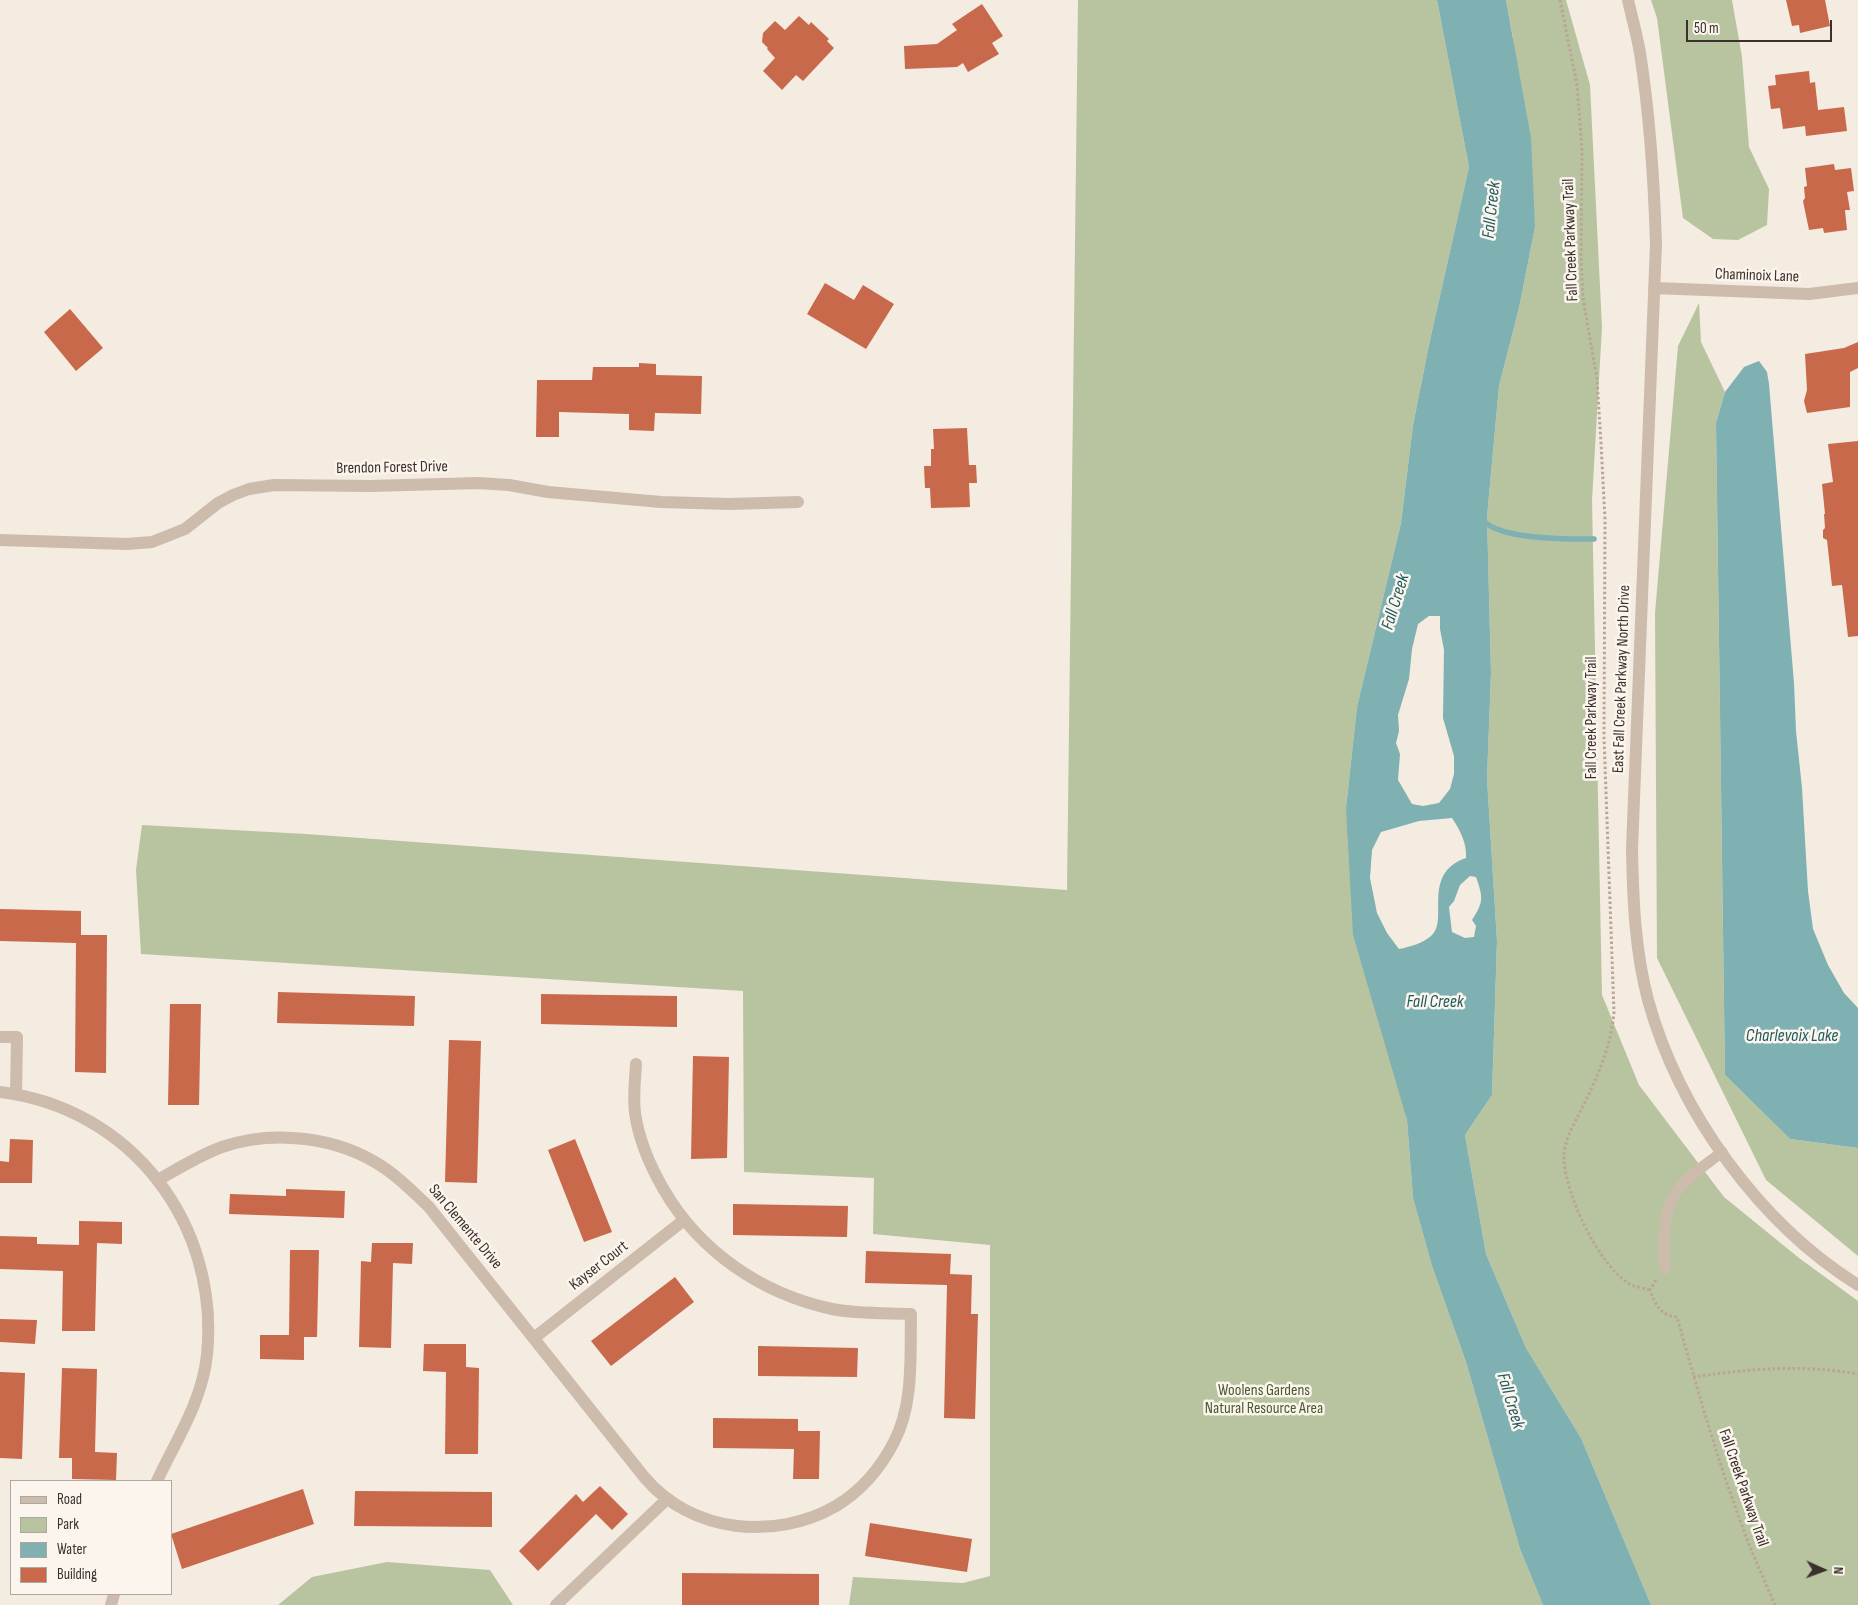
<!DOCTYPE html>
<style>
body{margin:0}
#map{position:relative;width:1858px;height:1605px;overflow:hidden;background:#f4ebe1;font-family:"Sofia Sans Condensed",sans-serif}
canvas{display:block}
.legend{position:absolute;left:10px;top:1480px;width:162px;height:115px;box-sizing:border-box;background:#fbf5ee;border:1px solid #aea6a0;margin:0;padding:6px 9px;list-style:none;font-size:15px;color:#3b302b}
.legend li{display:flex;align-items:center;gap:10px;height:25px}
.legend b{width:25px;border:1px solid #aea6a0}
.north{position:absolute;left:1798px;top:1545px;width:50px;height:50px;-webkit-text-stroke:4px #fbf5ee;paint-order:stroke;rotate:92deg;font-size:14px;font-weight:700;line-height:20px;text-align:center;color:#3b302b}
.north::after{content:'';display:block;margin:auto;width:18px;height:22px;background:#3b302b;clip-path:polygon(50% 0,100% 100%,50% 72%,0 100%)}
.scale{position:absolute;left:1686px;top:20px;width:146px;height:22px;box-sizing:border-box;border:2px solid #3b302b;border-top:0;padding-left:6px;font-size:15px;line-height:18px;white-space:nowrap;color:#3b302b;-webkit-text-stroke:4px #fbf5ee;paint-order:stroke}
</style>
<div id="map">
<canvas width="1858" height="1605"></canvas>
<ul class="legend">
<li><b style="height:6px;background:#cdbbac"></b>Road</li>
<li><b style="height:14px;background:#b8c4a0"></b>Park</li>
<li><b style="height:14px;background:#7fb0b2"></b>Water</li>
<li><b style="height:14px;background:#c8694b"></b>Building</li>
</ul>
<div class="north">N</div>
<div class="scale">50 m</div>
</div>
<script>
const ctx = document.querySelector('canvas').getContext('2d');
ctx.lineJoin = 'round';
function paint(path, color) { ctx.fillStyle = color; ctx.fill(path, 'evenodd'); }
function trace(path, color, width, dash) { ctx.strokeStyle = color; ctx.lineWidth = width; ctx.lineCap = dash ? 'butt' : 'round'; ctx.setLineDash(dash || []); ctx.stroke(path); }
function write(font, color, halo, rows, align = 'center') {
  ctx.font = font + ' "Sofia Sans Condensed",sans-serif'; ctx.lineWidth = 5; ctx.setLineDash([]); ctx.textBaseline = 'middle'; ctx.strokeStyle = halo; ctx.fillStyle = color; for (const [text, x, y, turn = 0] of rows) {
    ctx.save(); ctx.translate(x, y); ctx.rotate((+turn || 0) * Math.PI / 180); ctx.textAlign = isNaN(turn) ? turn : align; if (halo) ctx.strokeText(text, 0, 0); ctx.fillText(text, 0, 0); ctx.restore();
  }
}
paint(new Path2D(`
 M 1078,0 L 1437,0 L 1469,167 L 1430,340 L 1413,425 L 1401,523 L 1357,707 L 1346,808 L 1407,1120 L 1413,1198 L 1432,1266 L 1466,1362 L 1520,1549 L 1543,1605 L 849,1605 L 853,1577 L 963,1583 L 990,1576 L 990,1245 L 873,1234 L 874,1178 L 744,1172 L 743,991 L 141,954 L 136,870 L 142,825 L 306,834 L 1067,890 Z
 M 1506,0 L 1566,0 L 1590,85 L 1602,327 L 1592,500 L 1602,995 L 1639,1085 L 1724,1197 L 1799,1258 L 1858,1301 L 1858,1605 L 1651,1605 L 1581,1438 L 1526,1348 L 1486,1254 L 1465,1135 L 1492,1095 L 1497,941 L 1487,779 L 1491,673 L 1487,517 L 1499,386 L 1519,308 L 1535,227 L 1513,38 Z
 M 1651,0 L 1732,0 L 1742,57 L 1749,147 L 1769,189 L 1767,225 L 1738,240 L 1713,239 L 1683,218 L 1657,18 Z
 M 1699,303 L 1701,342 L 1725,392 L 1716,423 L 1725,1075 L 1790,1139 L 1858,1148 L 1858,1256 L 1766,1180 L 1657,958 L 1655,613 L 1678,346 Z
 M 387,1562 L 490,1570 L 513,1605 L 278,1605 L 312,1577 Z`), '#b8c4a0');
paint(new Path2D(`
 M 1437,0 L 1506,0 L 1531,138 L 1535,227 L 1519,308 L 1499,386 L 1487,517 L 1491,673 L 1487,779 L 1497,941 L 1492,1095 L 1465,1135 L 1486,1254 L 1526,1348 L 1581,1438 L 1651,1605 L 1543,1605 L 1520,1549 L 1466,1362 L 1432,1266 L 1413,1198 L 1407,1120 L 1353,935 L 1346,808 L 1357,707 L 1401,523 L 1413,425 L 1430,340 L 1469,167 ZM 1429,616 L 1440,616 L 1440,629 L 1444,650 L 1443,718 L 1454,756 L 1454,774 L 1450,789 L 1439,803 L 1423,806 L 1412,804 L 1398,780 L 1400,754 L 1396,743 L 1399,731 L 1398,715 L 1409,679 L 1412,649 L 1418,624 ZM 1452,818 C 1460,830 1467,843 1466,858 C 1420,874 1450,921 1431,936 C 1423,943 1410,947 1399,949 L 1387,933 L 1377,913 L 1370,878 L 1372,850 L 1381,832 L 1419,821 ZM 1470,876 L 1476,877 C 1483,897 1484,902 1472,920 L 1476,926 L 1474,937 L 1465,938 L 1452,932 L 1449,907 L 1454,901 L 1460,885 Z
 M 1759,361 L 1767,372 L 1769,384 L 1794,683 L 1796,731 L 1802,788 L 1808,891 L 1813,929 L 1828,965 L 1844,993 L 1858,1008 L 1858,1148 L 1790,1139 L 1725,1075 L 1716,423 L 1725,392 L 1744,367 Z`), '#7fb0b2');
trace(new Path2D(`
 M 1483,520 C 1499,540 1570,539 1594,539`), '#7fb0b2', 5.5);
paint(new Path2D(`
 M 1786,0 L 1825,0 L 1830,26 L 1800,33 L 1799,25 L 1792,26 Z
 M 982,4 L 1003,36 L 992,43 L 999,54 L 968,72 L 963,63 L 957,67 L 905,69 L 904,46 L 937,44 L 957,30 L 952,24 Z
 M 799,16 L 809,25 L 811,22 L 829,39 L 827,41 L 834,48 L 803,81 L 796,75 L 782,90 L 763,71 L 775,58 L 767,49 L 768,48 L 762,42 L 763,33 L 775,21 L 785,30 Z
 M 1809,71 L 1810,83 L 1815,82 L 1818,110 L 1844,107 L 1847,131 L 1806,136 L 1805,126 L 1783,129 L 1780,108 L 1771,109 L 1768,86 L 1776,85 L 1775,75 Z
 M 1834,164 L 1835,170 L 1851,168 L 1854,191 L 1847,192 L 1850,210 L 1845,210 L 1847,230 L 1824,233 L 1823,228 L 1809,230 L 1803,201 L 1805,198 L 1804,187 L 1807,186 L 1805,168 Z
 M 825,283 L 854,300 L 863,285 L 894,304 L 866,349 L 807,314 Z
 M 70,309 L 103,348 L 76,371 L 44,332 Z
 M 1858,342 L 1858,368 L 1850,372 L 1850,407 L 1807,413 L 1804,401 L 1807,390 L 1805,354 L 1844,348 Z
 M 639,363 L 656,364 L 656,375 L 702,376 L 701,414 L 655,413 L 654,431 L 629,430 L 629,414 L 559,412 L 559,437 L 536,437 L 537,380 L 592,380 L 593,367 L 639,367 Z
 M 967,428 L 969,465 L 976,465 L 977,483 L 969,483 L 970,507 L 931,508 L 930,488 L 925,488 L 924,466 L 931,466 L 931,449 L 934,449 L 933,429 Z
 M 1858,441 L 1858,636 L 1848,637 L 1842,585 L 1832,586 L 1827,540 L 1823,538 L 1823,530 L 1825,528 L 1824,514 L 1825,514 L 1822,484 L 1833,482 L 1828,444 Z
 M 0,909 L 81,911 L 81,935 L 107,935 L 106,1073 L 75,1072 L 76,943 L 0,941 Z
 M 278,992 L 415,996 L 414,1026 L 277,1023 Z
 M 541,994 L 677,996 L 677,1027 L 541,1024 Z
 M 170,1004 L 201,1004 L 199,1105 L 168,1105 Z
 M 449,1040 L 481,1041 L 477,1183 L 445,1182 Z
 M 693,1056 L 729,1057 L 727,1158 L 691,1159 Z
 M 10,1139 L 33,1140 L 32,1183 L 0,1183 L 0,1161 L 9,1162 Z
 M 575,1139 L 612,1232 L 584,1242 L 548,1150 Z
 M 286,1189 L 345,1191 L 344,1218 L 229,1214 L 230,1194 L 286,1196 Z
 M 733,1204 L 848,1206 L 847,1237 L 733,1235 Z
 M 79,1221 L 122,1222 L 122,1244 L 97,1243 L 95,1331 L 62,1331 L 63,1271 L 0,1269 L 0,1236 L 37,1237 L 37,1244 L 79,1245 Z
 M 372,1243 L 413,1243 L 412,1264 L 393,1263 L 391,1348 L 359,1347 L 361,1261 L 371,1262 Z
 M 290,1250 L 319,1250 L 317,1337 L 304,1337 L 304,1360 L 260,1359 L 260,1335 L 289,1335 Z
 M 866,1251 L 951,1254 L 950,1274 L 972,1275 L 971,1314 L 978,1314 L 975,1419 L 944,1418 L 947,1285 L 865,1283 Z
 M 675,1277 L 694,1302 L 611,1366 L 591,1341 Z
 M 0,1319 L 37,1320 L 35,1344 L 0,1342 Z
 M 424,1344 L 466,1344 L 466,1367 L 479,1368 L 478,1454 L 445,1454 L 446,1372 L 423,1371 Z
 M 758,1346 L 858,1348 L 857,1377 L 758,1376 Z
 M 62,1368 L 97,1369 L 95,1452 L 117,1453 L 116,1480 L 72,1479 L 72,1458 L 59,1458 Z
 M 0,1372 L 25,1373 L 22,1459 L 0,1458 Z
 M 713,1418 L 798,1419 L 798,1431 L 820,1431 L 819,1479 L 793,1479 L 794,1449 L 713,1448 Z
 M 600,1486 L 628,1514 L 612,1530 L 596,1514 L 538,1571 L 519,1551 L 576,1494 L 583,1502 Z
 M 303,1489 L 314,1524 L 182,1569 L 171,1534 Z
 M 355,1491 L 492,1492 L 492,1527 L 354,1526 Z
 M 870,1523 L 972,1539 L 967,1572 L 865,1556 Z
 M 682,1573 L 819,1574 L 819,1605 L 682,1605 Z`), '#c8694b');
trace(new Path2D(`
 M 1560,0 L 1577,85 L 1580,123 L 1582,151 L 1581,257 L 1583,298 L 1597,379 L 1601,443 L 1605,519 L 1604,737 L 1614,1012 C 1610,1058 1589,1093 1569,1134 C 1566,1143 1563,1151 1564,1160 C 1566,1195 1598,1264 1628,1283 C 1634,1287 1643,1288 1650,1290
 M 1656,1280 L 1650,1290 C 1656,1306 1660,1315 1677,1317 C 1697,1388 1717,1459 1743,1528 C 1752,1554 1764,1579 1775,1605
 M 1693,1377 C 1749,1369 1802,1364 1858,1374`), '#b9a596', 3, [2.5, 2.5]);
trace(new Path2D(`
 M 1665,1269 C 1663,1244 1662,1211 1678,1190 C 1689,1175 1707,1164 1722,1152`), '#cdbbac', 11);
trace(new Path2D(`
 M 1628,0 C 1632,18 1637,35 1640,53 C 1650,116 1654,180 1656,244 L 1632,849 C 1633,900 1635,951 1648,1000 C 1679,1112 1759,1223 1858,1285
 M 1654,288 L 1809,294 L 1858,288
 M 0,540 L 127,544 L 152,542 L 185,529 L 218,503 L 233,495 L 249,489 L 274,485 L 371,486 L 478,483 L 509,485 L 548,492 L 661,502 L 729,504 L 798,502
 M 0,1037 L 17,1037 L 16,1094
 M 0,1092 C 132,1108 220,1225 207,1355 C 202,1402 176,1440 157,1481
 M 158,1180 C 179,1168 200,1155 222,1147 C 274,1129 338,1137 383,1167 C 401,1179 414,1193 429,1207 L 645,1478 C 692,1533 775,1541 836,1506 C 861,1491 881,1467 894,1442 C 914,1404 910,1356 911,1314 C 885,1313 858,1314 832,1309 C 762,1294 700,1252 664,1190 C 650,1166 639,1141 635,1113 C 633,1097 635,1080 636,1064
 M 534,1338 L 684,1220
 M 111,1605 L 114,1594
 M 556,1605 L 667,1499`), '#cdbbac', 12);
write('16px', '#3b302b', '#fbf5ee', [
 ["Fall Creek Parkway Trail",1571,240,-92],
 ["Chaminoix Lane",1757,276,2],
 ["Brendon Forest Drive",392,468,-1],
 ["East Fall Creek Parkway North Drive",1622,679,-88],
 ["Fall Creek Parkway Trail",1592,718,-90],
 ["San Clemente Drive",465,1227,50],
 ["Kayser Court",599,1266,-38],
 ["Fall Creek Parkway Trail",1743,1488,71]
]);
write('16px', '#4a5a2e', '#fbf5ee', [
 ["Woolens Gardens",1264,1391],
 ["Natural Resource Area",1264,1409]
]);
write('italic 18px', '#1f5a5e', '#fbf5ee', [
 ["Fall Creek",1492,210,-84],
 ["Fall Creek",1396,602,-73],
 ["Fall Creek",1435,1002],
 ["Charlevoix Lake",1792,1036],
 ["Fall Creek",1510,1401,73]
]);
</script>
